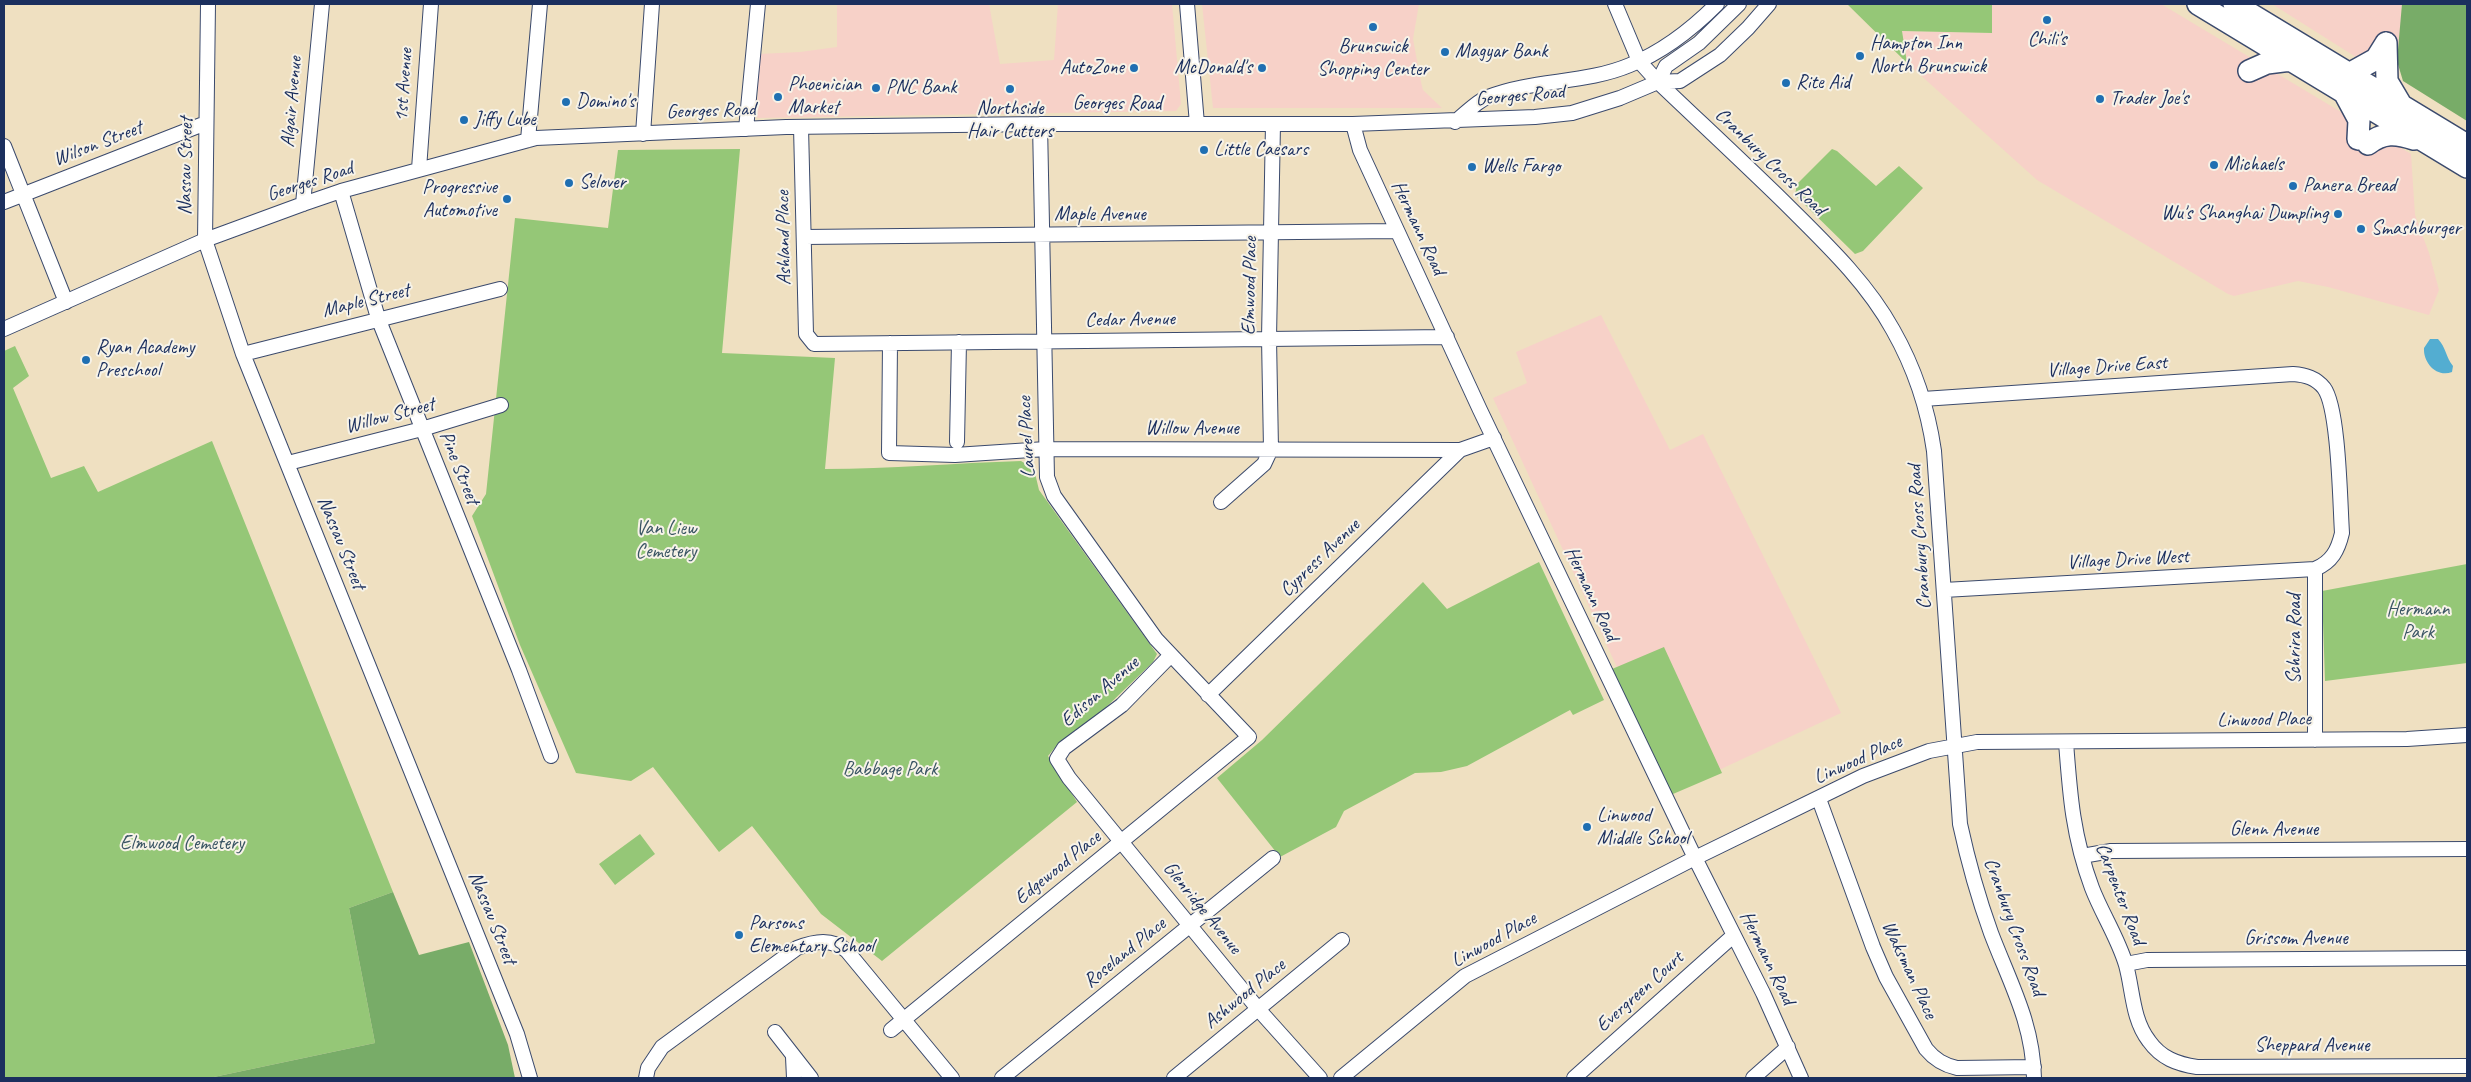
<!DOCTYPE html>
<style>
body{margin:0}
#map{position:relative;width:2471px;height:1082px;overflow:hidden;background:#efe0c1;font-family:Caveat,sans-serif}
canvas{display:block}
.frame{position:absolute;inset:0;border:5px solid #1b2f5e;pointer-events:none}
</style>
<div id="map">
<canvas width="2471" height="1082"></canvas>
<div class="frame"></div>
</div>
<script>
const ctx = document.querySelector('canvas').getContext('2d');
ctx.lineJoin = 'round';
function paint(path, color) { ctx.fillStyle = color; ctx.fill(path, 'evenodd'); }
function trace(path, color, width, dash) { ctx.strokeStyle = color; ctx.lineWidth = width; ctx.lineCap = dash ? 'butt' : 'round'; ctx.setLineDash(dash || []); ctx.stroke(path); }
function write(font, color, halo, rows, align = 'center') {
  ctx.font = font + ' Caveat,sans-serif'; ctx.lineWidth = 4; ctx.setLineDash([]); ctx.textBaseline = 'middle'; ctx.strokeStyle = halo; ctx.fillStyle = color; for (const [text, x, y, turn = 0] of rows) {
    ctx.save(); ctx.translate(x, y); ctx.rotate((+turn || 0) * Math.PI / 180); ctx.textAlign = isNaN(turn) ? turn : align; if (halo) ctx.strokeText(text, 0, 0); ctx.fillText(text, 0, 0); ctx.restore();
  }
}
paint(new Path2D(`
 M 837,4 L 989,4 L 1000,64 L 1054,60 L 1058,4 L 1172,4 L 1181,104 L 1176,111 L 757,118 L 759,54 L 800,52 L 837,47 Z
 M 1202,4 L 1419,4 L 1413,39 L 1421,82 L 1423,90 L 1442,108 L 1213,108 Z
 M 1992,4 L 2161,4 L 2411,154 L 2415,215 L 2429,253 L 2439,290 L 2429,315 L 2328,287 L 2298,281 L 2234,296 L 2228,294 L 2037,180 L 1907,63 L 1902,31 L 1992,33 Z
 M 2272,4 L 2402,4 L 2397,83 Z
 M 1601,315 L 1670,450 L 1703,434 L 1841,713 L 1674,791 L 1493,398 L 1527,383 L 1516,352 Z`), '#f7d1c8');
paint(new Path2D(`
 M 1847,4 L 1992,4 L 1992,33 L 1902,31 L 1907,63 Z
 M 740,149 L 722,353 L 835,358 L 825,469 C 890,469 955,463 1021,461 L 1034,469 L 1039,490 L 1157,654 L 1153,662 L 1098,715 L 1057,745 L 1048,756 L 1077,802 L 882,961 L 821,914 L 752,826 L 719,852 L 653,767 L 631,781 L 576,773 L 520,645 L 472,516 L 486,494 L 515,218 L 608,228 L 618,150 Z
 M 1832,149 L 1837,151 L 1876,186 L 1899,166 L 1923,188 L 1863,251 L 1855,254 L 1795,195 L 1797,184 Z
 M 15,346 L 29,376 L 13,388 L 51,478 L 84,466 L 98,492 L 212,441 L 393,892 L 349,908 L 375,1043 L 209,1078 L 4,1078 L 4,351 Z
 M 1539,562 L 1604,700 L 1573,715 L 1570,710 L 1467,766 L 1441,772 L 1415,773 L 1344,811 L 1336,827 L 1280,857 L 1217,778 L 1262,740 L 1423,582 L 1447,609 Z
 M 2467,564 L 2467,663 L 2325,681 L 2322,591 Z
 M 1664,647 L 1722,773 L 1666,797 L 1605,672 Z
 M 640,834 L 655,854 L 615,885 L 599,864 Z`), '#95c777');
paint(new Path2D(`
 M 2402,4 L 2467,4 L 2467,121 L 2403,81 L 2397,61 Z
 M 393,892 L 419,955 L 469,942 L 508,1045 L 515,1078 L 209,1078 L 375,1043 L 349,908 Z`), '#78ac68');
paint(new Path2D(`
 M 2430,339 L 2438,339 C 2446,347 2446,358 2453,366 L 2452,372 C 2437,378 2423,363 2424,348 Z`), '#53add1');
const minor = new Path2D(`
 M 208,4 L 205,240 L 243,354 L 517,1034 L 530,1078
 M 1187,4 L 1197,124
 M 1615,4 L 1639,61 L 1658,82 C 1701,123 1743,162 1785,203 C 1824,242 1866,281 1893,330 C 1914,367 1928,409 1934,451 L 1960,824 C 1968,861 1978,897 1991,933 C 2010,983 2033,1023 2034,1078
 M 1658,82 L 1666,66 L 1699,43 L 1739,4
 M 1455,122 C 1465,114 1477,101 1488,97 C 1534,79 1585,84 1630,65 C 1662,52 1693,28 1717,4
 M 1353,124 L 1360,150 L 1480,410 L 1695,858 L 1763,993 L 1801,1078
 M 801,127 L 806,334 L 814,344 L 1447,337
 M 746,129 L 758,4
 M 643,134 L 652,4
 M 528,140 L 540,4
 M 4,146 L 66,302
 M 419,169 L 431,4
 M 341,191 L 378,318 L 519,670 L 551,756
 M 4,202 L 206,123
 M 303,204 L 322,4
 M 804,237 L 1397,231
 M 4,329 L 205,240 L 303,204 L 341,191 L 536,138 L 786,127 L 1040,124 L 1353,124 L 1535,117 L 1572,113 L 1620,98 L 1658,82 L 1680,81 L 1720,55 L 1748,28 L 1769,4
 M 890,343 L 889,453 L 955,455 L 1046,449 L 1460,450 L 1494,438
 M 243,354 L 500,289
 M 1923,399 L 2293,374 C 2306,375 2316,378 2324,388 C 2339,408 2340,504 2342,533 C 2338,550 2332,562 2315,569 L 1944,590
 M 957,442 L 959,342
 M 288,463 L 422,429 L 501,405
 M 1221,502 L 1264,464 L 1271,449 L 1269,338 L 1273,124
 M 1170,656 L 1122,705 L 1064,748 L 1057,759 L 1069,778 L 1259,1010 L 1320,1078
 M 1208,695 L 1460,450
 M 2315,740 L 2315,569
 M 2066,742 C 2070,796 2073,837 2092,888 C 2102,914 2118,938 2126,965 C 2133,990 2132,1019 2149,1041 C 2161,1058 2177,1064 2197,1067 L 2467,1066
 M 1819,799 L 1873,947 L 1886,977 L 1926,1049 C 1935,1060 1944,1065 1957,1068 L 2034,1067
 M 2082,856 L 2111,851 L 2467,849
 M 2126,964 L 2147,960 L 2467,958
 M 891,1030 L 1249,737 L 1156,639 L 1054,496 L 1047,477 L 1040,124
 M 775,1032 L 811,1078
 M 793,1057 L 794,1078
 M 646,1078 L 648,1068 L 662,1047 L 797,948 C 815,941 832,938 847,951 L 952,1078
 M 1002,1078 L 1273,858
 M 1174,1078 L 1342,940
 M 1341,1078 L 1465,976 L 1695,858 L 1863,776 L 1929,751 L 1977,742 L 2407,739 L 2467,735
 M 1574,1078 L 1733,936
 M 1753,1078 L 1788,1047`);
const highway = new Path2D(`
 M 2198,4 L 2467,167
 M 2234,4 L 2467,145
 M 2386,43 L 2387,81 L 2400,103
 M 2249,71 L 2267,63 L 2291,60
 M 2349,74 L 2376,59 L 2386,43
 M 2345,94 L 2359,120 L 2358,139
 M 2368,144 C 2383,132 2396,133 2414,139`);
trace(minor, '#3b4a6d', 16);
trace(highway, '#3b4a6d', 24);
trace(minor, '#fff', 14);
trace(highway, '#fff', 21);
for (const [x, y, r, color] of [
 [2047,20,5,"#1f6fb2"],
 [1373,27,5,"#1f6fb2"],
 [1445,52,5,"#1f6fb2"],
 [1860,56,5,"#1f6fb2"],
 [1134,68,5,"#1f6fb2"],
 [1262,68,5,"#1f6fb2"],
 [1786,83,5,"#1f6fb2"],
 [876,88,5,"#1f6fb2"],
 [1010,89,5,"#1f6fb2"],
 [778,97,5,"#1f6fb2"],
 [2100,99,5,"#1f6fb2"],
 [566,102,5,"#1f6fb2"],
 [464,120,5,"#1f6fb2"],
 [1204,150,5,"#1f6fb2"],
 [2214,165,5,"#1f6fb2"],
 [1472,167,5,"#1f6fb2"],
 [569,183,5,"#1f6fb2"],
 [2293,186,5,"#1f6fb2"],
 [507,199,5,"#1f6fb2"],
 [2338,214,5,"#1f6fb2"],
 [2361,229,5,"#1f6fb2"],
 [86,360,5,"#1f6fb2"],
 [1587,827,5,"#1f6fb2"],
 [739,935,5,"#1f6fb2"]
]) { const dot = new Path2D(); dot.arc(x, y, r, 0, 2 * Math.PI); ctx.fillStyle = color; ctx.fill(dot); trace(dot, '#f7f3e8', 2); }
write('20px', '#1b2f5e', '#f7f3e8', [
 ["Chili's",2047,40,"center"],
 ["Hampton Inn",1870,44],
 ["North Brunswick",1870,67],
 ["Brunswick",1373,47,"center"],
 ["Shopping Center",1373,70,"center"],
 ["Magyar Bank",1455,52],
 ["AutoZone",1124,68,"right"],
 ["McDonald's",1252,68,"right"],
 ["Rite Aid",1796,83],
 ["Phoenician",788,85],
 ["Market",788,108],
 ["PNC Bank",886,88],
 ["Trader Joe's",2110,99],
 ["Domino's",576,102],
 ["Northside",1010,109,"center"],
 ["Hair Cutters",1010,132,"center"],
 ["Jiffy Lube",474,120],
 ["Little Caesars",1214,150],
 ["Michaels",2224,165],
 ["Wells Fargo",1482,167],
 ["Selover",579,183],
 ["Panera Bread",2303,186],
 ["Progressive",497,188,"right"],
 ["Automotive",497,211,"right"],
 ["Wu's Shanghai Dumpling",2328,214,"right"],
 ["Smashburger",2371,229],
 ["Ryan Academy",96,348],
 ["Preschool",96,371],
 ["Linwood",1597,816],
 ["Middle School",1597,839],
 ["Parsons",749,924],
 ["Elementary School",749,947]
], 'left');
write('20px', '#1b2f5e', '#f7f3e8', [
 ["1st Avenue",404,85,-86],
 ["Georges Road",1520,96,-5],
 ["Algair Avenue",292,102,-85],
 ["Georges Road",1117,104],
 ["Georges Road",711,111,-2],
 ["Wilson Street",98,144,-21],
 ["Cranbury Cross Road",1770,162,44],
 ["Nassau Street",186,166,-89],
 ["Georges Road",310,182,-18],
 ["Maple Avenue",1100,215],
 ["Hermann Road",1418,228,65],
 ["Ashland Place",784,238,-91],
 ["Elmwood Place",1250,286,-89],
 ["Maple Street",366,301,-14],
 ["Cedar Avenue",1130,320,-1],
 ["Village Drive East",2107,367,-4],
 ["Willow Street",390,416,-15],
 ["Willow Avenue",1192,429],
 ["Laurel Place",1027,437,-93],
 ["Pine Street",459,468,68],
 ["Cranbury Cross Road",1920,537,-94],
 ["Nassau Street",341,543,68],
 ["Cypress Avenue",1320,558,-44],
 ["Village Drive West",2128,560,-3],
 ["Hermann Road",1591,594,65],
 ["Schrira Road",2295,639,-90],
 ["Edison Avenue",1100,692,-41],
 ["Linwood Place",2264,720,-1],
 ["Linwood Place",1858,760,-24],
 ["Glenn Avenue",2274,830],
 ["Edgewood Place",1058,868,-39],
 ["Carpenter Road",2120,894,69],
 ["Glenridge Avenue",1202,908,51],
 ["Nassau Street",492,918,68],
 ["Cranbury Cross Road",2014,927,70],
 ["Grissom Avenue",2296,939],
 ["Linwood Place",1494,940,-29],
 ["Roseland Place",1125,953,-39],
 ["Hermann Road",1767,958,64],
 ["Waksman Place",1909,970,65],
 ["Evergreen Court",1640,992,-42],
 ["Ashwood Place",1245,994,-39],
 ["Sheppard Avenue",2312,1046]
]);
write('20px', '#3a5564', '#f7f3e8', [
 ["Van Liew",666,529],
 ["Cemetery",666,552],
 ["Hermann",2418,610],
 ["Park",2418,633],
 ["Babbage Park",890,770],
 ["Elmwood Cemetery",182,844]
]);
</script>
